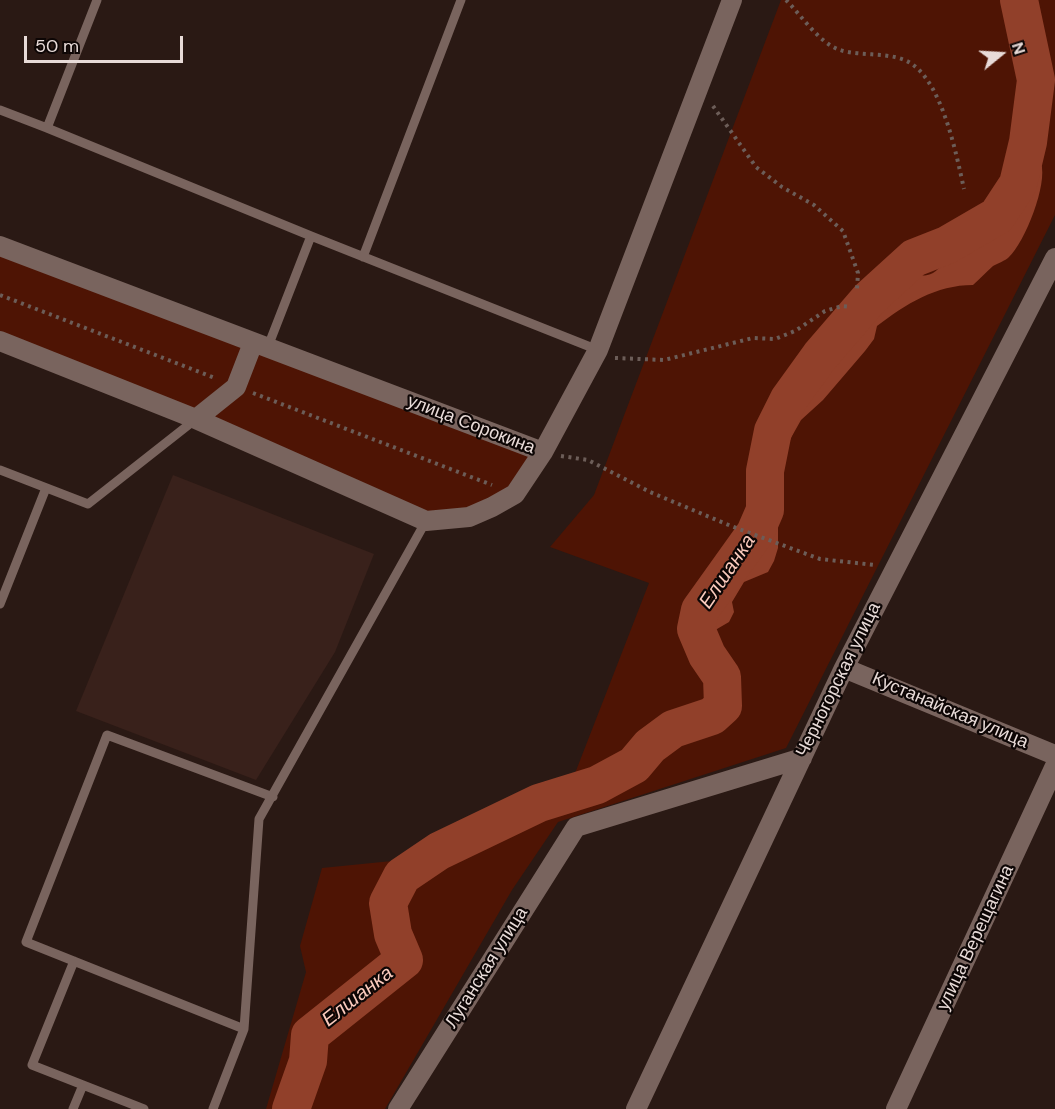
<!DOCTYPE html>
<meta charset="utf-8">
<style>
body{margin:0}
#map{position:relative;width:1055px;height:1109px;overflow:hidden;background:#2a1914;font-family:"DM Sans",sans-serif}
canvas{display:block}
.north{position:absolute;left:971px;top:24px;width:60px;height:60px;-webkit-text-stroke:4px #0d0605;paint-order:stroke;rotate:72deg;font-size:16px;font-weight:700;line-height:24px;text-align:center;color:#e8dbd8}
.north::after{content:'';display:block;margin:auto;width:21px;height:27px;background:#e8dbd8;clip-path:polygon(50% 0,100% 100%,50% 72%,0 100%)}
.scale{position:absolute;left:24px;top:36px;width:159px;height:27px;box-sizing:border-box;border:3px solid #e8dbd8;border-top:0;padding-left:8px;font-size:18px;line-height:21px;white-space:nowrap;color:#e8dbd8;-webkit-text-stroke:4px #0d0605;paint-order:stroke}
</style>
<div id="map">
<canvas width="1055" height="1109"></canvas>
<div class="north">N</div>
<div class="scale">50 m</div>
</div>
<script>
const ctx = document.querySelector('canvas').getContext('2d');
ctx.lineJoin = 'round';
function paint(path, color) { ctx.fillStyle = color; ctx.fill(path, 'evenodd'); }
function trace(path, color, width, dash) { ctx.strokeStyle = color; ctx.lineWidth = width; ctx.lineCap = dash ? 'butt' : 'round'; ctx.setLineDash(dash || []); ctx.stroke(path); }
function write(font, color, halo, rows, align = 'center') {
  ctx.font = font + ' "DM Sans",sans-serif'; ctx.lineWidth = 4.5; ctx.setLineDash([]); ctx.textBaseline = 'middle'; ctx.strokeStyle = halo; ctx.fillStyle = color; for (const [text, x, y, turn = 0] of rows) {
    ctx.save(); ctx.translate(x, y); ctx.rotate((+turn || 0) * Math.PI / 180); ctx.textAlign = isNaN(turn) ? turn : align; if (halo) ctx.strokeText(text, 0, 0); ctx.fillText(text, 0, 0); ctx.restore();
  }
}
paint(new Path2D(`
 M 173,475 L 374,554 L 335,652 L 256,780 L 76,711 Z`), '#39211b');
paint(new Path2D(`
 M 781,0 L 1055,0 L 1055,215 L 786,748 L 558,822 L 512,890 L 385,1109 L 266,1109 L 306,972 L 300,946 L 322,868 L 402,860 L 472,838 L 565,799 L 649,583 L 550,547 L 594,495 Z
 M 0,246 L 543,452 L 515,494 L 426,521 L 0,341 Z`), '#4e1404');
paint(new Path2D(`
 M 1025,148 C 1032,151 1039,155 1041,163 C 1048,184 1025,242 1009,257 C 1005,261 998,263 993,266 C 986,272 980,279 973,285 C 936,285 906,304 877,326 L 874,339 L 865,351 L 823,400 L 801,420 L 792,436 L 777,467 L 771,496 L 778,524 L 778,548 L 774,561 L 768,572 L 744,582 L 732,602 L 734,612 L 729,622 L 705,636 L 699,628 L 700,610 L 724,565 L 742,555 L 756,519 L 755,494 L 762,464 L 787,409 L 812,377 L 812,367 L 835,326 L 843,322 L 861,323 C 864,306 888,275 906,274 C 916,274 923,278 933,273 C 937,271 940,266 944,264 C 963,248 982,232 1003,219 L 1003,181 L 1017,165 L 1020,151 Z`), '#91402a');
trace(new Path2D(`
 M 291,1109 L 308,1061 L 310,1035 L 404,960 L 393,934 L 388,903 L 402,876 L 439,851 L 539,803 L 597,785 L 634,765 L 650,746 L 673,729 L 712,716 L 723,706 L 722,677 L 707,655 L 696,629 L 700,610 L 755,533 L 765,510 L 765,471 L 773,431 L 789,399 L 820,356 L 870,298 L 914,258 L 947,245 L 997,216 L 1018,184 L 1028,142 L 1036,80 L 1019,0`), '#91402a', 38);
trace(new Path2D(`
 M 786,0 C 801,15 819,43 840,50 C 862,57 893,51 912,64 C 943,86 956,153 964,189
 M 713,106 L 756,167 L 782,187 L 814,205 L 843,231 L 858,273 L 857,289
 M 0,295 L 215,378
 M 615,358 L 664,360 L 753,338 L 775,339 L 795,331 L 825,311 L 842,306 L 851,307
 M 253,393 L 492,485
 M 561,456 L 588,460 L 650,492 L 731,526 L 820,559 L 875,565`), '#6c5d58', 4, [3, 4.5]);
trace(new Path2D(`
 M 0,110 L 47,128 L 97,0
 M 47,128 L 311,236
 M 363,257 L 461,0
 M 267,349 L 311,236 L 598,350
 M 0,470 L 88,504 L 196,419
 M 0,604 L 46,488
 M 74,961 L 32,1065 L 144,1109
 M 244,1029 L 26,942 L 107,735 L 273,797
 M 73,1109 L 83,1085
 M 213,1109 L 244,1029 L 259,819 L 426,521`), '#79645e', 9);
trace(new Path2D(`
 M 0,246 L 543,452
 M 0,341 L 196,419 L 426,521 L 469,517 L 492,507 L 515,494 L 543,452 L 598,350 L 732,0
 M 196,419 L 236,387 L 253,343
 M 844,668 L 1055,755
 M 398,1109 L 576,827 L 802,758
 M 636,1109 L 844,668 L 1055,258
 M 896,1109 L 1055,766`), '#79645e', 20);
write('18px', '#e8dbd8', '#0d0605', [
 ["улица Сорокина",471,425,21],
 ["Черногорская улица",839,680,-64],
 ["Кустанайская улица",950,711,23],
 ["улица Верещагина",976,938,-65],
 ["Луганская улица",487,968,-58]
]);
write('italic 20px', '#facabc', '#0d0605', [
 ["Елшанка",728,572,-56],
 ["Елшанка",358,997,-38]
]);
</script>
